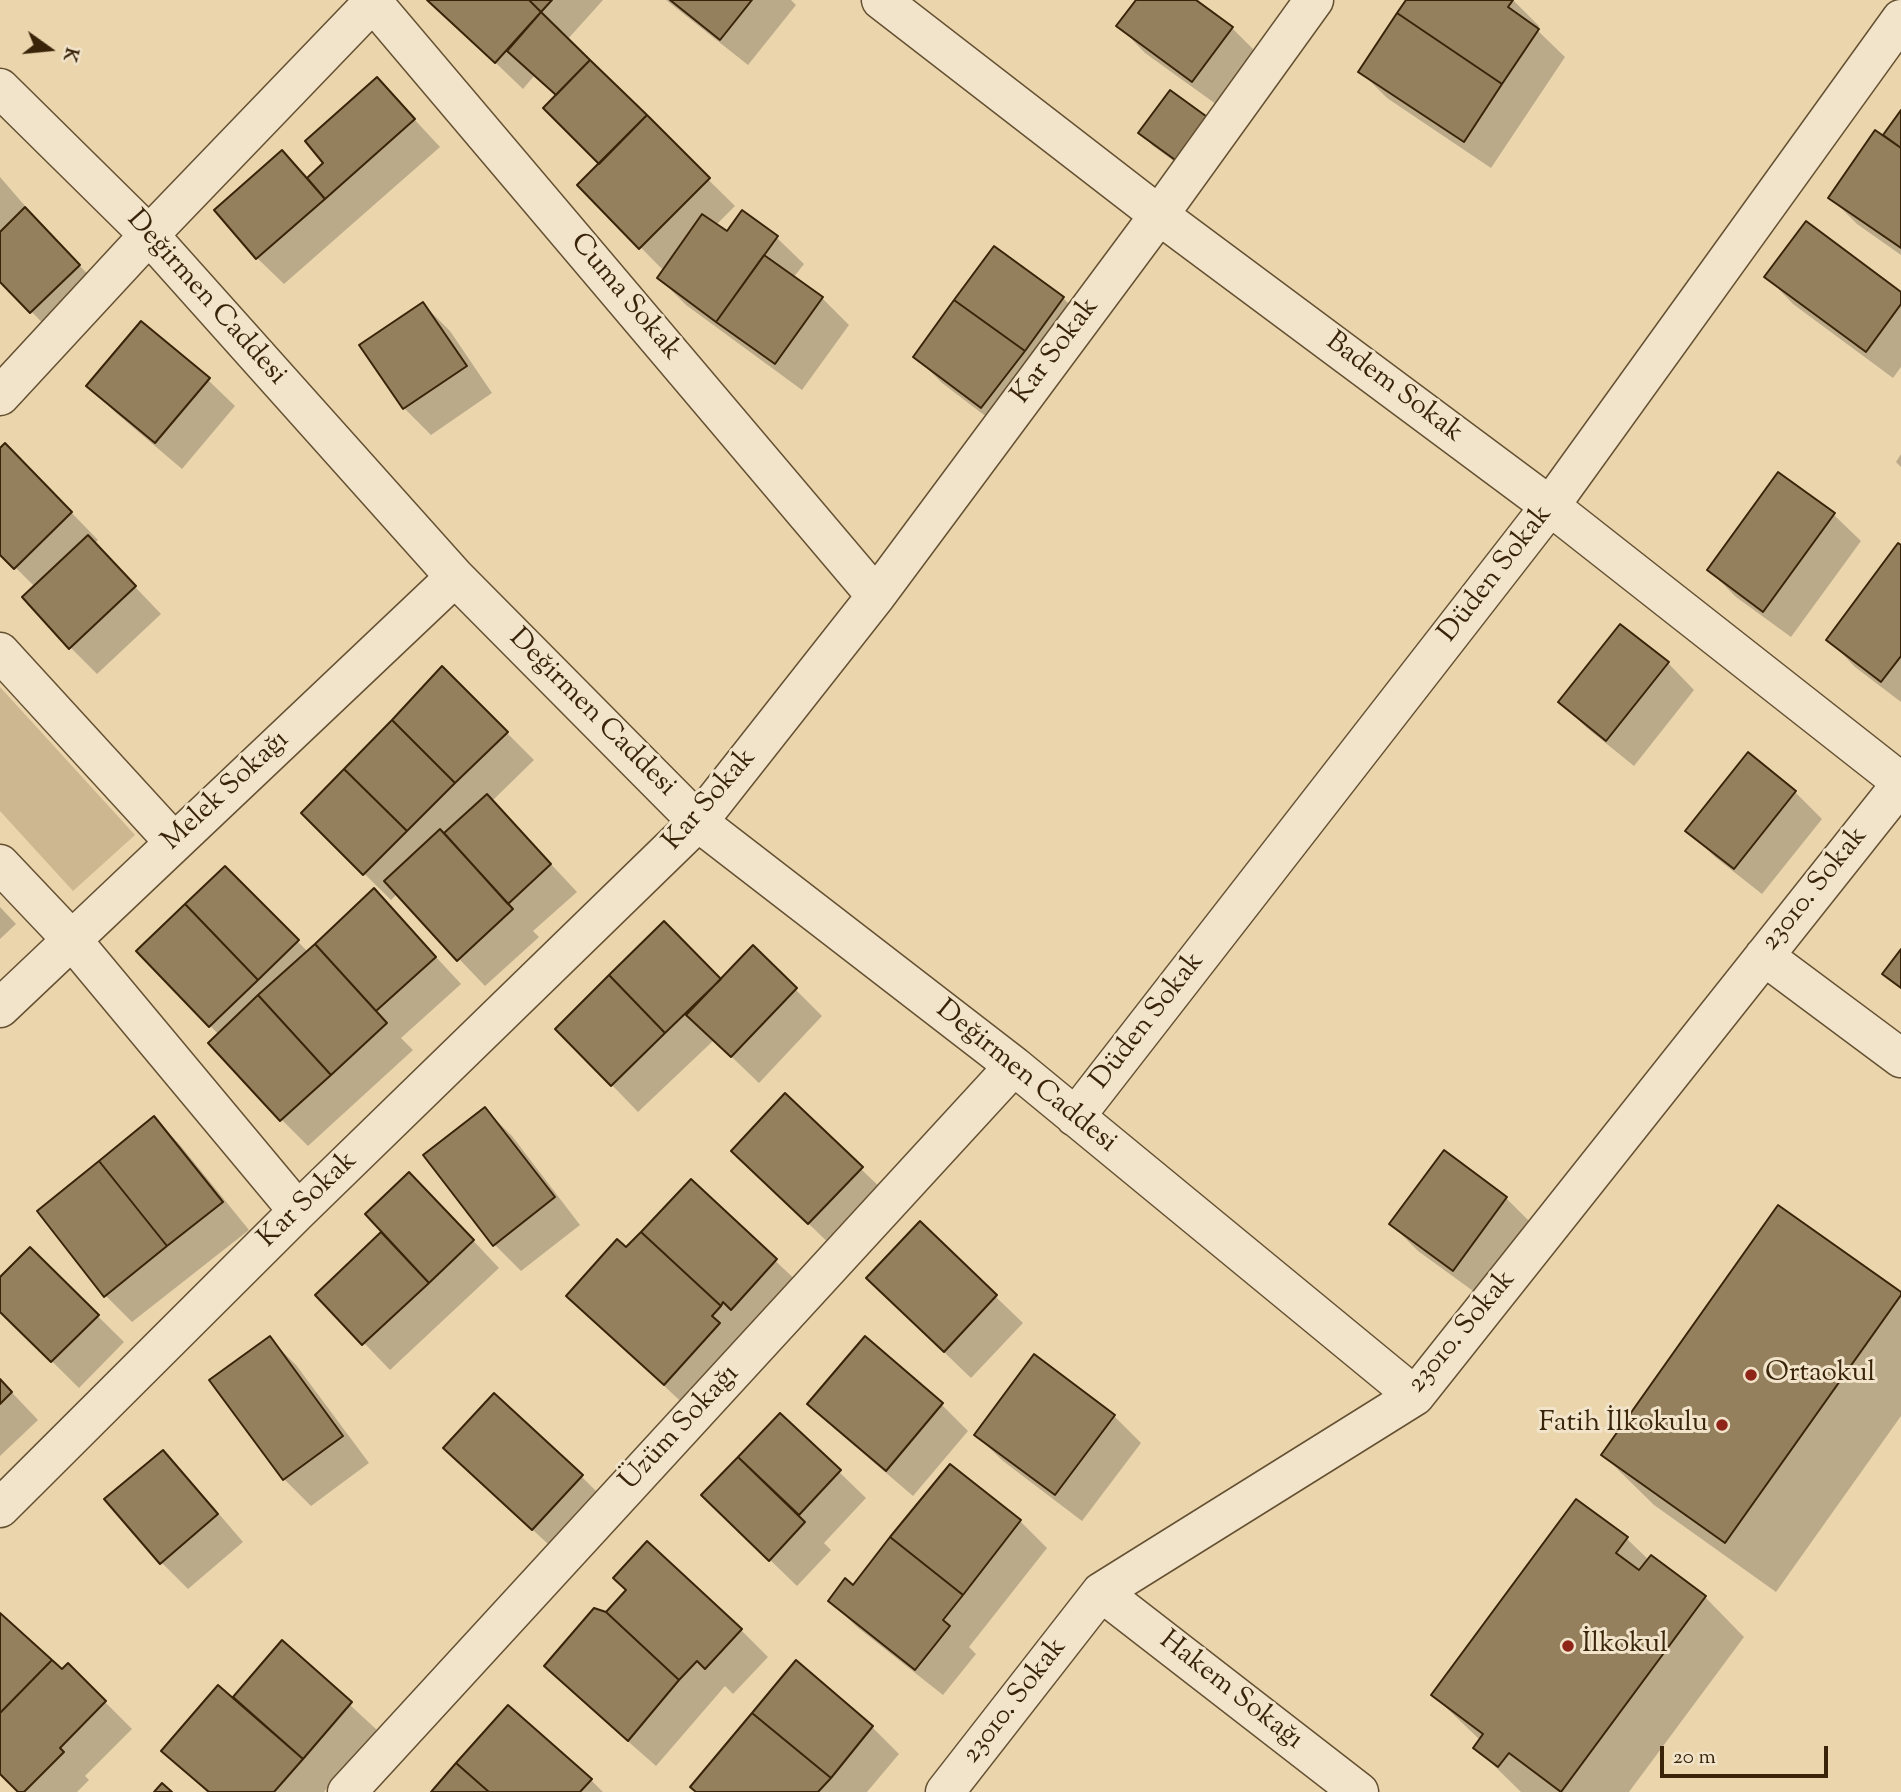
<!DOCTYPE html>
<meta charset="utf-8">
<style>
body{margin:0}
#map{position:relative;width:1901px;height:1792px;overflow:hidden;background:#ead5ad;font-family:"Sorts Mill Goudy",serif}
canvas{display:block}
.north{position:absolute;left:14px;top:14px;width:70px;height:70px;-webkit-text-stroke:5px #f1e4ca;paint-order:stroke;rotate:105deg;font-size:19px;font-weight:700;line-height:28px;text-align:center;color:#392409}
.north::after{content:'';display:block;margin:auto;width:24px;height:32px;background:#392409;clip-path:polygon(50% 0,100% 100%,50% 72%,0 100%)}
.scale{position:absolute;left:1660px;top:1746px;width:168px;height:32px;box-sizing:border-box;border:4px solid #392409;border-top:0;padding-left:9px;font-size:21px;line-height:24px;white-space:nowrap;color:#392409;-webkit-text-stroke:5px #f1e4ca;paint-order:stroke}
</style>
<div id="map">
<canvas width="1901" height="1792"></canvas>
<div class="north">K</div>
<div class="scale">20 m</div>
</div>
<script>
const ctx = document.querySelector('canvas').getContext('2d');
ctx.lineJoin = 'round';
function paint(path, color) { ctx.fillStyle = color; ctx.fill(path, 'evenodd'); }
function trace(path, color, width, dash) { ctx.strokeStyle = color; ctx.lineWidth = width; ctx.lineCap = dash ? 'butt' : 'round'; ctx.setLineDash(dash || []); ctx.stroke(path); }
function write(font, color, halo, rows, align = 'center') {
  ctx.font = font + ' "Sorts Mill Goudy",serif'; ctx.lineWidth = 6; ctx.setLineDash([]); ctx.textBaseline = 'middle'; ctx.strokeStyle = halo; ctx.fillStyle = color; for (const [text, x, y, turn = 0] of rows) {
    ctx.save(); ctx.translate(x, y); ctx.rotate((+turn || 0) * Math.PI / 180); ctx.textAlign = isNaN(turn) ? turn : align; if (halo) ctx.strokeText(text, 0, 0); ctx.fillText(text, 0, 0); ctx.restore();
  }
}
paint(new Path2D(`
 M 0,687 L 135,835 L 73,891 L 0,811 Z`), '#ccb791');
paint(new Path2D(`
 M 430,0 L 603,0 L 567,40 L 735,206 L 716,225 L 727,233 L 742,212 L 777,238 L 804,264 L 793,278 L 822,298 L 849,325 L 802,390 L 686,305 L 659,278 L 664,271 L 579,185 L 601,164 L 557,96 L 534,76 L 523,89 Z
 M 666,0 L 791,0 L 796,5 L 748,65 Z
 M 1138,0 L 1193,0 L 1232,28 L 1259,55 L 1220,107 L 1145,53 L 1119,26 Z
 M 1408,0 L 1513,0 L 1539,26 L 1537,30 L 1565,57 L 1491,168 L 1387,98 L 1360,71 Z
 M 377,79 L 440,147 L 284,284 L 257,258 L 282,152 L 309,178 L 326,163 Z
 M 1170,92 L 1203,182 L 1153,146 L 1140,133 Z
 M 1901,114 L 1901,255 L 1857,224 L 1830,197 L 1884,138 Z
 M 0,177 L 51,236 L 105,292 L 58,339 L 0,279 Z
 M 994,248 L 1063,298 L 1090,325 L 1009,434 L 942,383 L 915,356 Z
 M 1767,277 L 1901,294 L 1901,367 L 1893,378 L 1793,304 Z
 M 423,304 L 450,331 L 492,393 L 431,435 L 404,408 L 362,346 Z
 M 208,380 L 235,406 L 182,469 L 115,412 L 88,385 Z
 M 0,450 L 32,472 L 98,540 L 94,544 L 161,614 L 97,674 L 70,647 L 35,587 L 0,552 Z
 M 1901,454 L 1901,467 L 1896,462 Z
 M 1778,474 L 1834,515 L 1861,541 L 1791,637 L 1736,597 L 1709,570 Z
 M 1901,548 L 1901,702 L 1855,667 L 1829,640 Z
 M 1668,663 L 1694,690 L 1634,766 L 1587,728 L 1560,702 Z
 M 442,668 L 534,760 L 492,801 L 577,892 L 533,931 L 539,937 L 485,986 L 397,894 L 391,900 L 303,813 Z
 M 1748,754 L 1795,792 L 1822,819 L 1762,894 L 1715,857 L 1688,830 Z
 M 225,868 L 308,952 L 374,890 L 461,984 L 401,1038 L 413,1050 L 308,1146 L 281,1119 L 219,1035 L 139,951 Z
 M 0,907 L 16,924 L 0,939 Z
 M 753,947 L 822,1016 L 759,1083 L 714,1040 L 638,1112 L 558,1029 L 722,981 Z
 M 785,1096 L 888,1195 L 836,1250 L 760,1177 Z
 M 485,1109 L 512,1136 L 580,1225 L 521,1271 L 494,1244 Z
 M 154,1118 L 180,1145 L 249,1230 L 132,1322 L 106,1296 Z
 M 691,1181 L 803,1287 L 691,1411 L 568,1296 L 626,1250 Z
 M 1506,1198 L 1533,1225 L 1480,1296 L 1418,1251 L 1391,1224 Z
 M 436,1201 L 499,1268 L 390,1370 L 318,1295 L 384,1232 Z
 M 920,1224 L 1023,1323 L 971,1378 L 895,1305 Z
 M 30,1249 L 124,1342 L 79,1388 L 0,1310 L 0,1279 Z
 M 1901,1294 L 1901,1416 L 1776,1592 L 1654,1505 L 1603,1455 Z
 M 269,1338 L 296,1365 L 369,1463 L 311,1506 L 284,1479 L 212,1380 Z
 M 0,1380 L 38,1420 L 0,1456 Z
 M 810,1404 L 941,1404 L 968,1431 L 913,1496 L 836,1430 Z
 M 780,1415 L 866,1498 L 824,1543 L 831,1550 L 797,1586 L 703,1495 Z
 M 1114,1416 L 1141,1443 L 1082,1521 L 1003,1461 L 976,1435 Z
 M 163,1452 L 189,1479 L 243,1542 L 188,1589 L 162,1563 Z
 M 472,1474 L 581,1476 L 608,1503 L 560,1555 Z
 M 1576,1501 L 1627,1539 L 1649,1560 L 1651,1557 L 1705,1597 L 1744,1637 L 1629,1792 L 1521,1792 L 1475,1747 L 1480,1740 L 1433,1695 Z
 M 1020,1521 L 1047,1548 L 969,1647 L 976,1654 L 943,1695 L 857,1627 L 830,1601 L 854,1587 Z
 M 606,1614 L 741,1630 L 768,1657 L 733,1694 L 725,1686 L 656,1766 L 573,1693 L 546,1666 Z
 M 0,1615 L 62,1672 L 68,1665 L 132,1729 L 85,1776 L 89,1780 L 77,1792 L 20,1792 L 0,1772 Z
 M 283,1643 L 377,1730 L 324,1792 L 207,1792 L 164,1751 L 233,1700 Z
 M 797,1663 L 872,1727 L 899,1754 L 867,1792 L 698,1792 Z
 M 591,1780 L 603,1792 L 434,1792 Z`), '#0003');
const building = new Path2D(`
 M 427,0 L 529,0 L 541,12 L 495,63 Z
 M 529,0 L 552,0 L 541,12 Z
 M 670,0 L 752,0 L 720,40 Z
 M 1136,0 L 1196,0 L 1233,27 L 1192,82 L 1116,26 Z
 M 1406,0 L 1513,0 L 1508,7 L 1539,29 L 1502,84 L 1397,13 Z
 M 541,12 L 590,60 L 556,95 L 507,51 Z
 M 1397,13 L 1502,84 L 1464,142 L 1358,72 Z
 M 590,60 L 647,115 L 599,164 L 543,108 Z
 M 377,77 L 415,119 L 325,199 L 307,178 L 323,163 L 305,141 Z
 M 1170,90 L 1221,127 L 1189,170 L 1138,133 Z
 M 1901,110 L 1901,148 L 1883,135 Z
 M 647,115 L 710,178 L 639,249 L 577,185 Z
 M 1875,130 L 1901,148 L 1901,248 L 1828,198 Z
 M 282,150 L 325,199 L 256,259 L 214,210 Z
 M 25,207 L 80,265 L 30,313 L 0,282 L 0,232 Z
 M 742,210 L 778,236 L 716,322 L 657,278 L 702,214 L 727,231 Z
 M 1806,221 L 1901,292 L 1901,304 L 1866,352 L 1764,277 Z
 M 994,246 L 1064,297 L 1025,351 L 954,300 Z
 M 764,255 L 823,297 L 775,364 L 716,322 Z
 M 954,300 L 1025,351 L 981,408 L 913,357 Z
 M 423,302 L 467,366 L 403,409 L 359,345 Z
 M 141,321 L 210,378 L 155,443 L 86,386 Z
 M 5,443 L 72,512 L 14,569 L 0,555 L 0,448 Z
 M 1778,472 L 1835,513 L 1763,612 L 1707,570 Z
 M 88,535 L 136,586 L 69,649 L 22,597 Z
 M 1898,543 L 1901,545 L 1901,656 L 1881,682 L 1826,640 Z
 M 1620,624 L 1669,662 L 1606,741 L 1558,702 Z
 M 442,666 L 508,732 L 455,783 L 392,720 Z
 M 392,720 L 455,783 L 407,831 L 344,769 Z
 M 1748,752 L 1796,791 L 1734,869 L 1685,831 Z
 M 344,769 L 407,831 L 363,875 L 301,813 Z
 M 487,794 L 551,864 L 508,904 L 444,833 Z
 M 440,829 L 513,909 L 457,961 L 384,881 Z
 M 225,866 L 299,940 L 258,980 L 185,904 Z
 M 374,888 L 436,957 L 376,1011 L 315,944 Z
 M 185,904 L 258,980 L 209,1027 L 136,951 Z
 M 664,921 L 721,979 L 665,1033 L 609,975 Z
 M 315,944 L 387,1023 L 331,1075 L 258,995 Z
 M 753,945 L 797,988 L 731,1057 L 686,1015 Z
 M 1901,949 L 1901,988 L 1882,974 Z
 M 609,975 L 665,1033 L 611,1086 L 555,1029 Z
 M 258,995 L 331,1075 L 280,1121 L 208,1043 Z
 M 785,1093 L 863,1167 L 808,1224 L 731,1151 Z
 M 485,1107 L 555,1197 L 493,1246 L 423,1155 Z
 M 154,1116 L 223,1202 L 167,1246 L 99,1161 Z
 M 1444,1150 L 1507,1197 L 1453,1271 L 1389,1224 Z
 M 99,1161 L 167,1246 L 104,1297 L 37,1211 Z
 M 409,1172 L 474,1240 L 429,1283 L 365,1214 Z
 M 691,1179 L 777,1259 L 731,1310 L 723,1302 L 721,1306 L 641,1232 Z
 M 1778,1205 L 1901,1292 L 1901,1295 L 1725,1543 L 1601,1455 Z
 M 920,1221 L 997,1295 L 944,1352 L 866,1278 Z
 M 381,1232 L 429,1283 L 362,1345 L 315,1295 Z
 M 641,1232 L 721,1306 L 712,1316 L 720,1323 L 664,1385 L 566,1296 L 617,1239 L 626,1247 Z
 M 30,1247 L 99,1315 L 51,1362 L 0,1312 L 0,1277 Z
 M 270,1336 L 343,1436 L 283,1480 L 209,1380 Z
 M 865,1336 L 943,1403 L 886,1471 L 807,1404 Z
 M 1034,1354 L 1115,1415 L 1055,1495 L 974,1435 Z
 M 0,1379 L 12,1392 L 0,1404 Z
 M 494,1393 L 583,1475 L 532,1530 L 443,1448 Z
 M 780,1413 L 841,1470 L 799,1515 L 738,1457 Z
 M 163,1450 L 218,1514 L 160,1564 L 104,1499 Z
 M 738,1457 L 805,1522 L 769,1561 L 701,1495 Z
 M 950,1464 L 1021,1520 L 963,1595 L 890,1537 Z
 M 1576,1499 L 1628,1537 L 1616,1553 L 1639,1570 L 1651,1555 L 1706,1596 L 1561,1792 L 1509,1753 L 1498,1767 L 1473,1748 L 1483,1734 L 1431,1695 Z
 M 890,1537 L 963,1595 L 943,1620 L 950,1626 L 915,1670 L 828,1601 L 845,1578 L 853,1585 Z
 M 647,1541 L 742,1629 L 705,1669 L 697,1661 L 679,1680 L 606,1612 L 626,1590 L 613,1578 Z
 M 594,1608 L 606,1612 L 679,1680 L 628,1741 L 544,1666 Z
 M 0,1613 L 52,1660 L 0,1713 Z
 M 282,1640 L 352,1702 L 303,1759 L 233,1697 Z
 M 52,1660 L 62,1669 L 68,1663 L 106,1701 L 60,1748 L 64,1752 L 24,1792 L 18,1792 L 0,1774 L 0,1713 Z
 M 796,1660 L 873,1726 L 831,1778 L 752,1713 Z
 M 218,1685 L 303,1759 L 274,1792 L 209,1792 L 161,1751 Z
 M 508,1705 L 592,1779 L 580,1792 L 489,1792 L 456,1763 Z
 M 752,1713 L 831,1778 L 818,1792 L 696,1792 L 690,1787 Z
 M 456,1763 L 489,1792 L 431,1792 Z
 M 162,1783 L 172,1792 L 154,1792 Z`);
paint(building, '#95805e');
trace(building, '#392409', 2);
const minor = new Path2D(`
 M 371,0 L 876,596
 M 881,0 L 1159,215 L 1550,506 L 1901,782
 M 0,88 L 149,235 L 455,577 L 698,822 L 1014,1066 L 1415,1396
 M 0,396 L 149,235 L 375,0
 M 0,652 L 174,842
 M 0,864 L 72,940 L 298,1211
 M 1764,956 L 1901,1058
 M 0,1008 L 455,577
 M 1075,1117 L 1550,506 L 1901,19
 M 0,1508 L 298,1211 L 698,822 L 876,596 L 1159,215 L 1314,0
 M 1101,1592 L 1359,1792
 M 347,1792 L 1014,1066
 M 945,1792 L 1101,1592 L 1415,1396 L 1901,784`);
trace(minor, '#655032', 41);
trace(minor, '#f1e4ca', 38);
for (const [x, y, r, color] of [
 [1751,1375,7,"#8f2418"],
 [1722,1425,7,"#8f2418"],
 [1568,1646,7,"#8f2418"]
]) { const dot = new Path2D(); dot.arc(x, y, r, 0, 2 * Math.PI); ctx.fillStyle = color; ctx.fill(dot); trace(dot, '#f1e4ca', 2.5); }
write('28px', '#392409', '#f1e4ca', [
 ["Cuma Sokak",624,298,50],
 ["Değirmen Caddesi",205,299,48],
 ["Kar Sokak",1057,352,-53],
 ["Badem Sokak",1393,389,37],
 ["Düden Sokak",1497,575,-52],
 ["Değirmen Caddesi",591,714,45],
 ["Melek Sokağı",227,792,-43],
 ["Kar Sokak",711,801,-49],
 ["23010. Sokak",1816,890,-51],
 ["Düden Sokak",1149,1022,-52],
 ["Değirmen Caddesi",1025,1078,39],
 ["Kar Sokak",309,1201,-44],
 ["23010. Sokak",1463,1333,-50],
 ["Üzüm Sokağı",681,1429,-47],
 ["Hakem Sokağı",1230,1692,38],
 ["23010. Sokak",1016,1702,-52]
]);
write('28px', '#392409', '#f1e4ca', [
 ["Ortaokul",1765,1375],
 ["Fatih İlkokulu",1708,1425,"right"],
 ["İlkokul",1582,1646]
], 'left');
</script>
